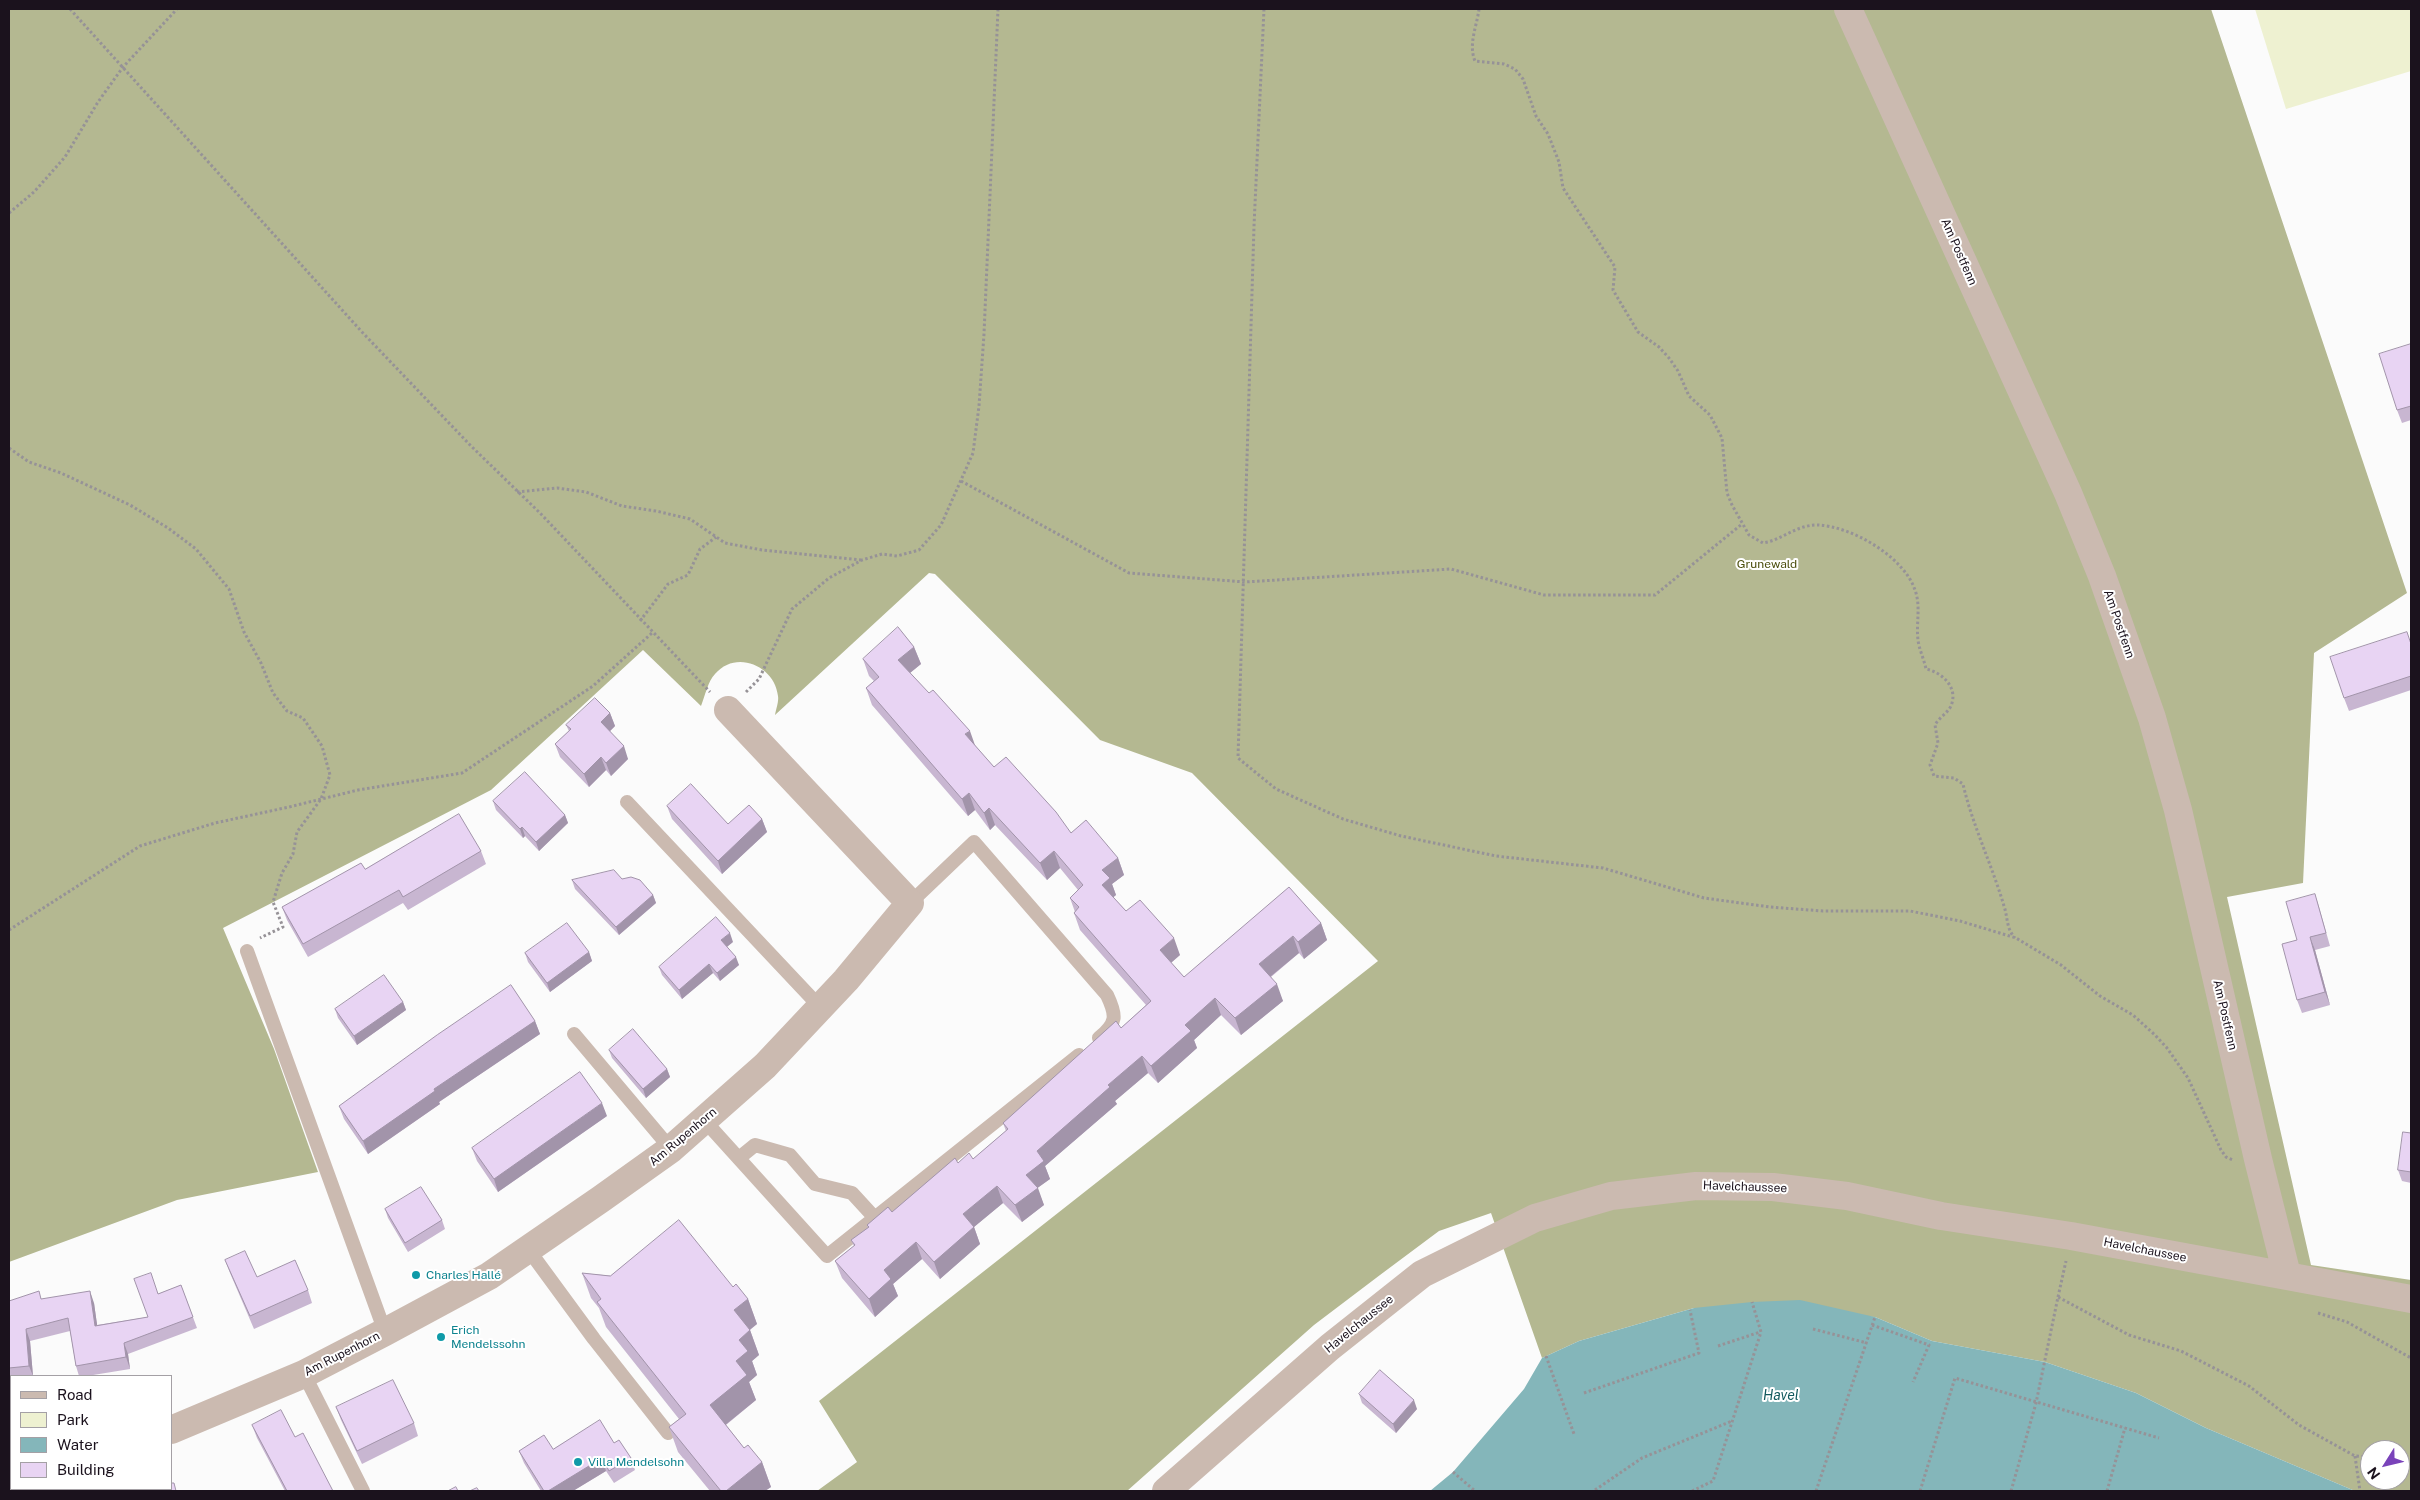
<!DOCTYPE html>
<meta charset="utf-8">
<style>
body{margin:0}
#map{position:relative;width:2420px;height:1500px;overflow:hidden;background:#fbfbfb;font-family:"Public Sans",sans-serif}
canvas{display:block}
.frame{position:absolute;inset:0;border:10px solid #1b121d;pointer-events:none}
.legend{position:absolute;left:10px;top:1375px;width:162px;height:115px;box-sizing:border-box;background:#fff;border:1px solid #a4a0a5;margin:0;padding:6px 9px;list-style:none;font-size:15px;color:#1b121d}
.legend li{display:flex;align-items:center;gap:10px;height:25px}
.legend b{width:25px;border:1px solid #a4a0a5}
.north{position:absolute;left:2360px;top:1440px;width:50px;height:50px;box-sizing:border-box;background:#fff;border:1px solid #a4a0a5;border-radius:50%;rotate:234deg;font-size:14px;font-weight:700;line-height:20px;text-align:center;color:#1b121d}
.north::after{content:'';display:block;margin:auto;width:18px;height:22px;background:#7a43ba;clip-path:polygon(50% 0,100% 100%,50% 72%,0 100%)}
</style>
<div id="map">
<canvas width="2420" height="1500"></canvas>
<div class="frame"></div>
<ul class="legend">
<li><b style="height:6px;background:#cbbab0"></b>Road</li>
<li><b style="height:14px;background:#eef1d1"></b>Park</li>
<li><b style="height:14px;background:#84b6ba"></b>Water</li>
<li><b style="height:14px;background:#e8d4f3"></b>Building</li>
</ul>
<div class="north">N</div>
</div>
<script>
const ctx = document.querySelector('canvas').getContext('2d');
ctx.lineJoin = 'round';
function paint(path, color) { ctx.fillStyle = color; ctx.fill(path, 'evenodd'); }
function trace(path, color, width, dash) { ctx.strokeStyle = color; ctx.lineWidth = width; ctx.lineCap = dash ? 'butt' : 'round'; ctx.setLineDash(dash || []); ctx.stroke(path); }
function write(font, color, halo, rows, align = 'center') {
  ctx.font = font + ' "Public Sans",sans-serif'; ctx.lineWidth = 4; ctx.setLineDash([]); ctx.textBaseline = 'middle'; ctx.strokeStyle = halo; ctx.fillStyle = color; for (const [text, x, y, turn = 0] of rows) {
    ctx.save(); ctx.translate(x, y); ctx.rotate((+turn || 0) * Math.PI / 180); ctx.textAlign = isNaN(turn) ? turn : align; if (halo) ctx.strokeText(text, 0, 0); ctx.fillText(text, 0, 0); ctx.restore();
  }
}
paint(new Path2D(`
 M 2255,9 L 2411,9 L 2411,71 L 2286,109 Z`), '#eef1d1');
paint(new Path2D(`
 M 9,9 L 2211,9 L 2407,593 L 2314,653 L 2303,883 L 2227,897 L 2311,1265 L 2411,1280 L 2411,1491 L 2355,1491 L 2206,1428 L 2136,1393 L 2045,1362 L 1932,1341 L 1875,1317 L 1694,1308 L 1579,1341 L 1542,1358 L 1491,1213 L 1439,1231 L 1380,1275 L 1314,1325 L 1127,1491 L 817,1491 L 857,1462 L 819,1401 L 1378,961 L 1192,773 L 1100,740 L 935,574 L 929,573 L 775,715 C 776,709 779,701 778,696 C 775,666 736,649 715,674 C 708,681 705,696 701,706 L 643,650 L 491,790 L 223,928 L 274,1049 L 318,1172 L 177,1200 L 9,1262 ZM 2370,1450 L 2400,1450 L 2400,1480 L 2370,1480 Z`), '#b4b891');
paint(new Path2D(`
 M 1800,1300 L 1875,1317 L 1932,1341 L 2045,1362 L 2136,1393 L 2206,1428 L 2355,1491 L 1430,1491 L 1453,1472 L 1524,1389 L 1542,1358 L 1579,1341 L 1694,1308 L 1752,1302 Z`), '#84b6ba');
trace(new Path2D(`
 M 70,9 L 362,332 L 471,446 L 540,513 L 710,692
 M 1264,9 L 1254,226 L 1238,758 L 1276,789 L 1343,819 L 1401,836 L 1496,856 L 1603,868 L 1704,898 L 1770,907 L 1823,911 L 1910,911 L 1960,921 L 2016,938 L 2061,965 L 2100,996 L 2133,1015 L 2155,1035 L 2167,1048 L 2188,1078 L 2221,1150 L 2226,1157 L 2233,1160
 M 1479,9 C 1477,26 1468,44 1475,61 L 1504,64 L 1515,69 L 1523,79 L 1536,116 L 1548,134 L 1559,162 L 1563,188 L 1615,267 L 1613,290 L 1638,332 L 1659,347 L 1669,358 L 1678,371 L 1689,396 L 1710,415 L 1722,438 L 1727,493 L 1732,505 L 1749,535 L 1763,543 C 1782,540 1796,525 1817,525 C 1852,526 1904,557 1915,590 C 1921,606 1916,623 1918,640 C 1919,649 1924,659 1926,669 C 1941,672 1957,686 1952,703 C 1950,712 1939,717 1935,725 L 1938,743 L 1930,765 L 1934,776 L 1954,778 L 1963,784 C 1972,824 1992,865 2004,906 C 2008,918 2006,928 2015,938
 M 9,213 L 34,192 L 65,157 L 98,102 L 123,67 L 177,9
 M 9,448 L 29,462 L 61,473 L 130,505 L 168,528 L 196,549 L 229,589 L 244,632 L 261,663 L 273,693 L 287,711 L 303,718 L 322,746 L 330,775 L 321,799 L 297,832 L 293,854 L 282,873 L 273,902 L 283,927 L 260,938
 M 961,481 L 1129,573 L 1245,582 L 1451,569 L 1544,595 L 1655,595 L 1742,524
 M 517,492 L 557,488 L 586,492 L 622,506 L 656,511 L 690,519 L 725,543 L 762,550 L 861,560
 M 640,621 L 668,584 L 688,575 L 700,549 L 716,537
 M 746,692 L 759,679 L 792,609 L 829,578 L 862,560 L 882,554 L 897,556 L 919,550 L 941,525 L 973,453 L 979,406 L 984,334 L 998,9
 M 9,930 L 140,846 L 215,823 L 289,807 L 358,790 L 462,773 L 593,686 L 652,633
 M 2058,1297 L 2066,1261
 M 2318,1313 L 2347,1322 L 2411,1358
 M 1872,1325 L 1929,1345 L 1913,1382
 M 1813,1329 L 1867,1343
 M 1718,1346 L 1760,1332
 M 1546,1356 L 1574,1434
 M 1584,1393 L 1699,1353 L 1690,1310
 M 2355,1456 L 2360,1491
 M 2400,1458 L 2411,1459
 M 1453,1472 L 1475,1491
 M 1595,1490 L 1642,1458 L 1732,1421
 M 1692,1491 L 1713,1481 L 1761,1332 L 1752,1302
 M 1816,1491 L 1875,1317
 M 1920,1491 L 1955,1378 L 2159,1438
 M 2011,1491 L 2036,1403 L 2058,1297 L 2129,1335 L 2181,1351 L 2249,1386 L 2299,1425 L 2355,1456 L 2370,1457
 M 2107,1491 L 2125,1428`), '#969297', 3, [2.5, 2.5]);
trace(new Path2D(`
 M 627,802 L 820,1007
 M 910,903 L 974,842 L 1107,995 C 1117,1016 1117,1023 1099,1038
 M 247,951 L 385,1332
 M 574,1034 L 671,1149
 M 704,1120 L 827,1256 L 1079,1055
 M 739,1158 L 755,1145 L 790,1155 L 815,1184 L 852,1193 L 874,1217
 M 528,1249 L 594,1339 L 668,1433
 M 304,1374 L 363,1491
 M 70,1489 L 71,1491`), '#cbbab0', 14);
trace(new Path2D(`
 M 171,1430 L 304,1374 L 385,1332 L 489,1276 L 601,1199 L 671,1149 L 765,1066 L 846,980 L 910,903 L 728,710
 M 9,1485 L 11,1485`), '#cbbab0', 28);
trace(new Path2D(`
 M 1848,9 L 2068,493 L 2102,576 L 2152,718 L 2178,810 L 2258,1159 L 2287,1275
 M 1166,1491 L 1330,1347 L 1422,1274 L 1535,1218 L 1611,1196 L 1696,1186 L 1773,1187 L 1847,1196 L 1941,1216 L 2071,1236 L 2411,1299`), '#cbbab0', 28);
paint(new Path2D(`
 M 2411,344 L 2411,420 L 2402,423 L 2397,410 Z
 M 2411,643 L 2411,690 L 2349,711 L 2344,698 Z
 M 914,647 L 921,664 L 910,673 L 994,767 L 1071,833 L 1118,858 L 1124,875 L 1112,884 L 1116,895 L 1113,897 L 1126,911 L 1180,955 L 1171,963 L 1184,977 L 1321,923 L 1327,940 L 1304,959 L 1299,953 L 1271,977 L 1283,1001 L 1241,1035 L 1221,1015 L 1194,1040 L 1197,1048 L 1158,1083 L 1148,1073 L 1115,1101 L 1117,1104 L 1045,1166 L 1050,1179 L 1037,1188 L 1044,1205 L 1022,1222 L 1003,1203 L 974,1227 L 980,1244 L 940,1279 L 922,1259 L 893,1284 L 898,1296 L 875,1317 L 842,1278 L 835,1261 L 854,1246 L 851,1240 L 868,1228 L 867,1225 L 892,1212 L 958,1163 L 973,1159 L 1006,1131 L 1003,1123 L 1121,1028 L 1146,1005 L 1080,930 L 1074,913 L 1075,912 L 1070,898 L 1078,890 L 1060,868 L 1047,880 L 995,825 L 990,830 L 975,810 L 968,816 L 872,705 L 866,688 L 874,681 L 869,676 L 863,659 Z
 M 610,713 L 615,726 L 610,731 L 628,759 L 611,776 L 606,770 L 589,787 L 560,757 L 555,744 L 569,731 L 566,725 Z
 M 493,801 L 565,815 L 568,823 L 539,851 L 525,836 L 523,838 L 496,810 Z
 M 667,806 L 728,824 L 762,819 L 767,832 L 722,874 L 672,819 Z
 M 481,851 L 486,864 L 408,910 L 403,903 L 308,957 L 287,920 L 282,907 L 365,869 Z
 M 622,879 L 653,895 L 656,903 L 619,935 L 575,889 L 572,880 Z
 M 2315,894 L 2319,907 L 2330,946 L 2315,950 L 2330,1005 L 2302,1013 L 2297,1000 L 2297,940 Z
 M 733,942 L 727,947 L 739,965 L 720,981 L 713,973 L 682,999 L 662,975 L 659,967 Z
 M 589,952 L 592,961 L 550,992 L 528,962 L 525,953 Z
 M 403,1002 L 406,1010 L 357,1045 L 338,1018 L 335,1009 Z
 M 535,1021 L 540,1034 L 439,1102 L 440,1104 L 368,1154 L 344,1119 L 339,1106 Z
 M 609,1050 L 667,1069 L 670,1077 L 646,1098 L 612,1058 Z
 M 607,1116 L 498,1192 L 477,1161 L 472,1148 Z
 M 2411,1133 L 2411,1183 L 2402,1181 L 2398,1170 Z
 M 385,1209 L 442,1220 L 445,1229 L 408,1252 L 388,1218 Z
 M 225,1260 L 257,1277 L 308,1290 L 312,1303 L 254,1329 L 230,1273 Z
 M 582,1273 L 733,1287 L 748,1299 L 757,1324 L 750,1330 L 759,1355 L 752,1361 L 757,1375 L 749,1382 L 756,1400 L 726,1425 L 744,1448 L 762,1462 L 771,1487 L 765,1491 L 710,1491 L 678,1452 L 669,1427 L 679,1419 L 606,1327 L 599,1308 L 591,1298 Z
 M 181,1285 L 197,1328 L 128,1354 L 130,1369 L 87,1376 L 79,1376 L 76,1366 L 70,1331 L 30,1341 L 33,1376 L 11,1376 L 11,1380 L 9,1380 L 9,1301 L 42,1299 L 94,1303 L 97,1325 L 148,1317 L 158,1294 Z
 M 1359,1394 L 1417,1409 L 1396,1433 L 1362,1403 Z
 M 336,1407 L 414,1423 L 418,1436 L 362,1464 L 341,1420 Z
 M 252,1425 L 295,1437 L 333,1491 L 285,1491 L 257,1438 Z
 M 614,1443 L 631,1458 L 635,1470 L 614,1483 L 606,1471 L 573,1491 L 541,1491 L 524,1463 L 519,1451 L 553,1449 Z`), '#c8b6d1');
paint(new Path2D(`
 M 914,647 L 921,664 L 905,677 L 898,660 Z
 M 610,713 L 615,726 L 606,735 L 601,722 Z
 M 970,731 L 976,748 L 965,734 Z
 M 624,746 L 628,759 L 611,776 L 606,763 Z
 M 601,757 L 606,770 L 589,787 L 584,774 Z
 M 969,793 L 975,810 L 968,816 L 962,799 Z
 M 989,808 L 995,825 L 990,830 L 984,813 Z
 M 565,815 L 568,823 L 539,851 L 536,842 Z
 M 762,819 L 767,832 L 722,874 L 718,861 Z
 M 522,827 L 525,836 L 523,838 L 520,829 Z
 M 1054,851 L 1060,868 L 1047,880 L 1040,863 Z
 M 1118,858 L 1124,875 L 1112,884 L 1116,895 L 1108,902 L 1102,885 L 1102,870 Z
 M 653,895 L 656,903 L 619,935 L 616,927 Z
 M 1321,923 L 1327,940 L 1304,959 L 1298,942 Z
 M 730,933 L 733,942 L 724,949 L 721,940 Z
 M 1293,936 L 1299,953 L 1265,981 L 1259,964 Z
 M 2310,937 L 2315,950 L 2330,1005 L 2325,992 Z
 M 1174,938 L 1180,955 L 1166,967 L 1160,950 Z
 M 589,952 L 592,961 L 550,992 L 547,983 Z
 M 736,957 L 739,965 L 720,981 L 717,973 Z
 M 709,964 L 713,973 L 682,999 L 679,990 Z
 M 1277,984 L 1283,1001 L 1241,1035 L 1235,1018 Z
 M 1215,998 L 1221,1015 L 1194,1040 L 1197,1048 L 1158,1083 L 1151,1066 L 1185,1025 Z
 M 403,1002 L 406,1010 L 357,1045 L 354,1036 Z
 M 535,1021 L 540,1034 L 439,1102 L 440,1104 L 368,1154 L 363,1141 L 434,1089 Z
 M 1142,1056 L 1148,1073 L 1115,1101 L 1117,1104 L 1045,1166 L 1050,1179 L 1032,1192 L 1026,1175 L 1037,1151 L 1108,1085 Z
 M 667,1069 L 670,1077 L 646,1098 L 643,1089 Z
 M 602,1103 L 607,1116 L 498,1192 L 494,1179 Z
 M 997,1186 L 1003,1203 L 974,1227 L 980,1244 L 940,1279 L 934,1262 L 963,1214 Z
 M 1038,1188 L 1044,1205 L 1022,1222 L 1015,1205 Z
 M 916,1242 L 922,1259 L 893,1284 L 898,1296 L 875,1317 L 869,1299 L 884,1270 Z
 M 90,1291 L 94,1303 L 99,1338 L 95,1326 Z
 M 748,1299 L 757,1324 L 743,1335 L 734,1310 Z
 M 26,1329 L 30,1341 L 33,1376 L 29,1366 Z
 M 750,1330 L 759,1355 L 752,1361 L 757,1375 L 749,1382 L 756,1400 L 719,1430 L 710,1405 L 736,1361 L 739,1340 Z
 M 124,1343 L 128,1354 L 130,1369 L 126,1357 Z
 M 1414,1400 L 1417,1409 L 1396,1433 L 1393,1424 Z
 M 602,1458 L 606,1471 L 573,1491 L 548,1491 Z
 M 762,1462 L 771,1487 L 765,1491 L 726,1491 Z`), '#a294aa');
const building = new Path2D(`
 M 2411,344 L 2411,406 L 2397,410 L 2379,354 Z
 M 898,627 L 914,647 L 898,660 L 929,693 L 933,690 L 970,731 L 965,734 L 994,767 L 1006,757 L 1056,812 L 1071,833 L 1086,820 L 1118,858 L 1102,870 L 1110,878 L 1102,885 L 1126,911 L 1140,900 L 1174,938 L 1160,950 L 1184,977 L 1289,887 L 1321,923 L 1298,942 L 1293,936 L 1259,964 L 1277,984 L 1235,1018 L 1215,998 L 1185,1025 L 1191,1031 L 1151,1066 L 1142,1056 L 1108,1085 L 1110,1087 L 1037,1151 L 1044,1161 L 1026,1175 L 1038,1188 L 1015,1205 L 997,1186 L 963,1214 L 974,1227 L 934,1262 L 916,1242 L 884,1270 L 891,1279 L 869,1299 L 835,1261 L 855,1245 L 851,1240 L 869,1227 L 867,1225 L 888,1207 L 892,1212 L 955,1158 L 958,1163 L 969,1153 L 973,1159 L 1008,1129 L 1003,1123 L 1094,1041 L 1116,1021 L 1121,1028 L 1151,1001 L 1074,913 L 1079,907 L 1070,898 L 1083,885 L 1054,851 L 1040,863 L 989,808 L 984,813 L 969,793 L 962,799 L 866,688 L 879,677 L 863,659 Z
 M 2407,632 L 2411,644 L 2411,676 L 2344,698 L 2330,657 Z
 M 595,698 L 610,713 L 601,722 L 624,746 L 606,763 L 601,757 L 584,774 L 555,744 L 571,729 L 566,725 Z
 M 525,772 L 565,815 L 536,842 L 522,827 L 520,829 L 493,801 Z
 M 691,784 L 728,824 L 749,805 L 762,819 L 718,861 L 667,806 Z
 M 459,814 L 481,851 L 403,897 L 399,890 L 303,944 L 282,907 L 361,863 L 365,869 Z
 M 614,870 L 622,879 L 631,877 L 640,880 L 653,895 L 616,927 L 572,880 Z
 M 2315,894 L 2326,933 L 2310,937 L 2325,992 L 2297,1000 L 2282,944 L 2297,940 L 2286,902 Z
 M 716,917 L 730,933 L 721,940 L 736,957 L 717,973 L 709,964 L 679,990 L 659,967 Z
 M 567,923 L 589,952 L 547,983 L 525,953 Z
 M 384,975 L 403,1002 L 354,1036 L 335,1009 Z
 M 511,985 L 535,1021 L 434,1089 L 435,1091 L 363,1141 L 339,1106 L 437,1035 Z
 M 633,1029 L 667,1069 L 643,1089 L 609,1050 Z
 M 580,1072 L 602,1103 L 494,1179 L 472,1148 Z
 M 2403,1132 L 2411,1133 L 2411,1172 L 2398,1170 Z
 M 421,1187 L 442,1220 L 405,1243 L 385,1209 Z
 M 679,1220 L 733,1287 L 736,1284 L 748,1299 L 734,1310 L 750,1330 L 739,1340 L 748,1351 L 736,1361 L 747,1375 L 710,1405 L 744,1448 L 748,1445 L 762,1462 L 726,1491 L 721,1491 L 669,1427 L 686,1414 L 597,1302 L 601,1299 L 582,1273 L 610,1276 Z
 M 245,1251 L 257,1277 L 295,1260 L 308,1290 L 250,1316 L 225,1260 Z
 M 151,1273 L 158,1294 L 181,1285 L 193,1317 L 124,1343 L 126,1357 L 76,1366 L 68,1318 L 26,1329 L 29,1366 L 9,1368 L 9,1301 L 39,1291 L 41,1299 L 90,1291 L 95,1326 L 148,1317 L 134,1279 Z
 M 1380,1370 L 1414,1400 L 1393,1424 L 1359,1394 Z
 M 393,1380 L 414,1423 L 357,1451 L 336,1407 Z
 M 281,1410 L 295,1437 L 303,1433 L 333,1491 L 287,1491 L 252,1425 Z
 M 600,1420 L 614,1443 L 619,1440 L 631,1458 L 609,1471 L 602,1458 L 548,1491 L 544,1491 L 519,1451 L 544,1435 L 553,1449 Z
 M 171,1483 L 174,1483 L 176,1491 L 144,1491 L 153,1489 L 171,1489 Z
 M 456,1487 L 458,1491 L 448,1491 Z
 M 477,1488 L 479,1491 L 470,1491 Z`);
paint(building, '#e8d4f3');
trace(building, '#a294aa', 1);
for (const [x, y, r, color] of [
 [416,1275,5,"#0f9aa8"],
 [441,1337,5,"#0f9aa8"],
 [578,1462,5,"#0f9aa8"]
]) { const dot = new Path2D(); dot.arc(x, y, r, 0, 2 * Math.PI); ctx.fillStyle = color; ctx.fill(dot); trace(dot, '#fff', 2); }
write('12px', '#1b121d', '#fff', [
 ["Am Postfenn",1959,252,66],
 ["Am Postfenn",2119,624,71],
 ["Am Postfenn",2225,1015,77],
 ["Am Rupenhorn",683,1137,-40],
 ["Havelchaussee",1745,1187,2],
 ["Havelchaussee",2145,1250,11],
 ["Havelchaussee",1359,1324,-39],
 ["Am Rupenhorn",342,1354,-27]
]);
write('12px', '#4c4f0e', '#fff', [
 ["Grunewald",1767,564]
]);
write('12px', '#0d838f', '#fff', [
 ["Charles Hallé",426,1275],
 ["Erich",451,1330],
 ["Mendelssohn",451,1344],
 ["Villa Mendelsohn",588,1462]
], 'left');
write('italic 14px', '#12595e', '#fff', [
 ["Havel",1781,1396]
]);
</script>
